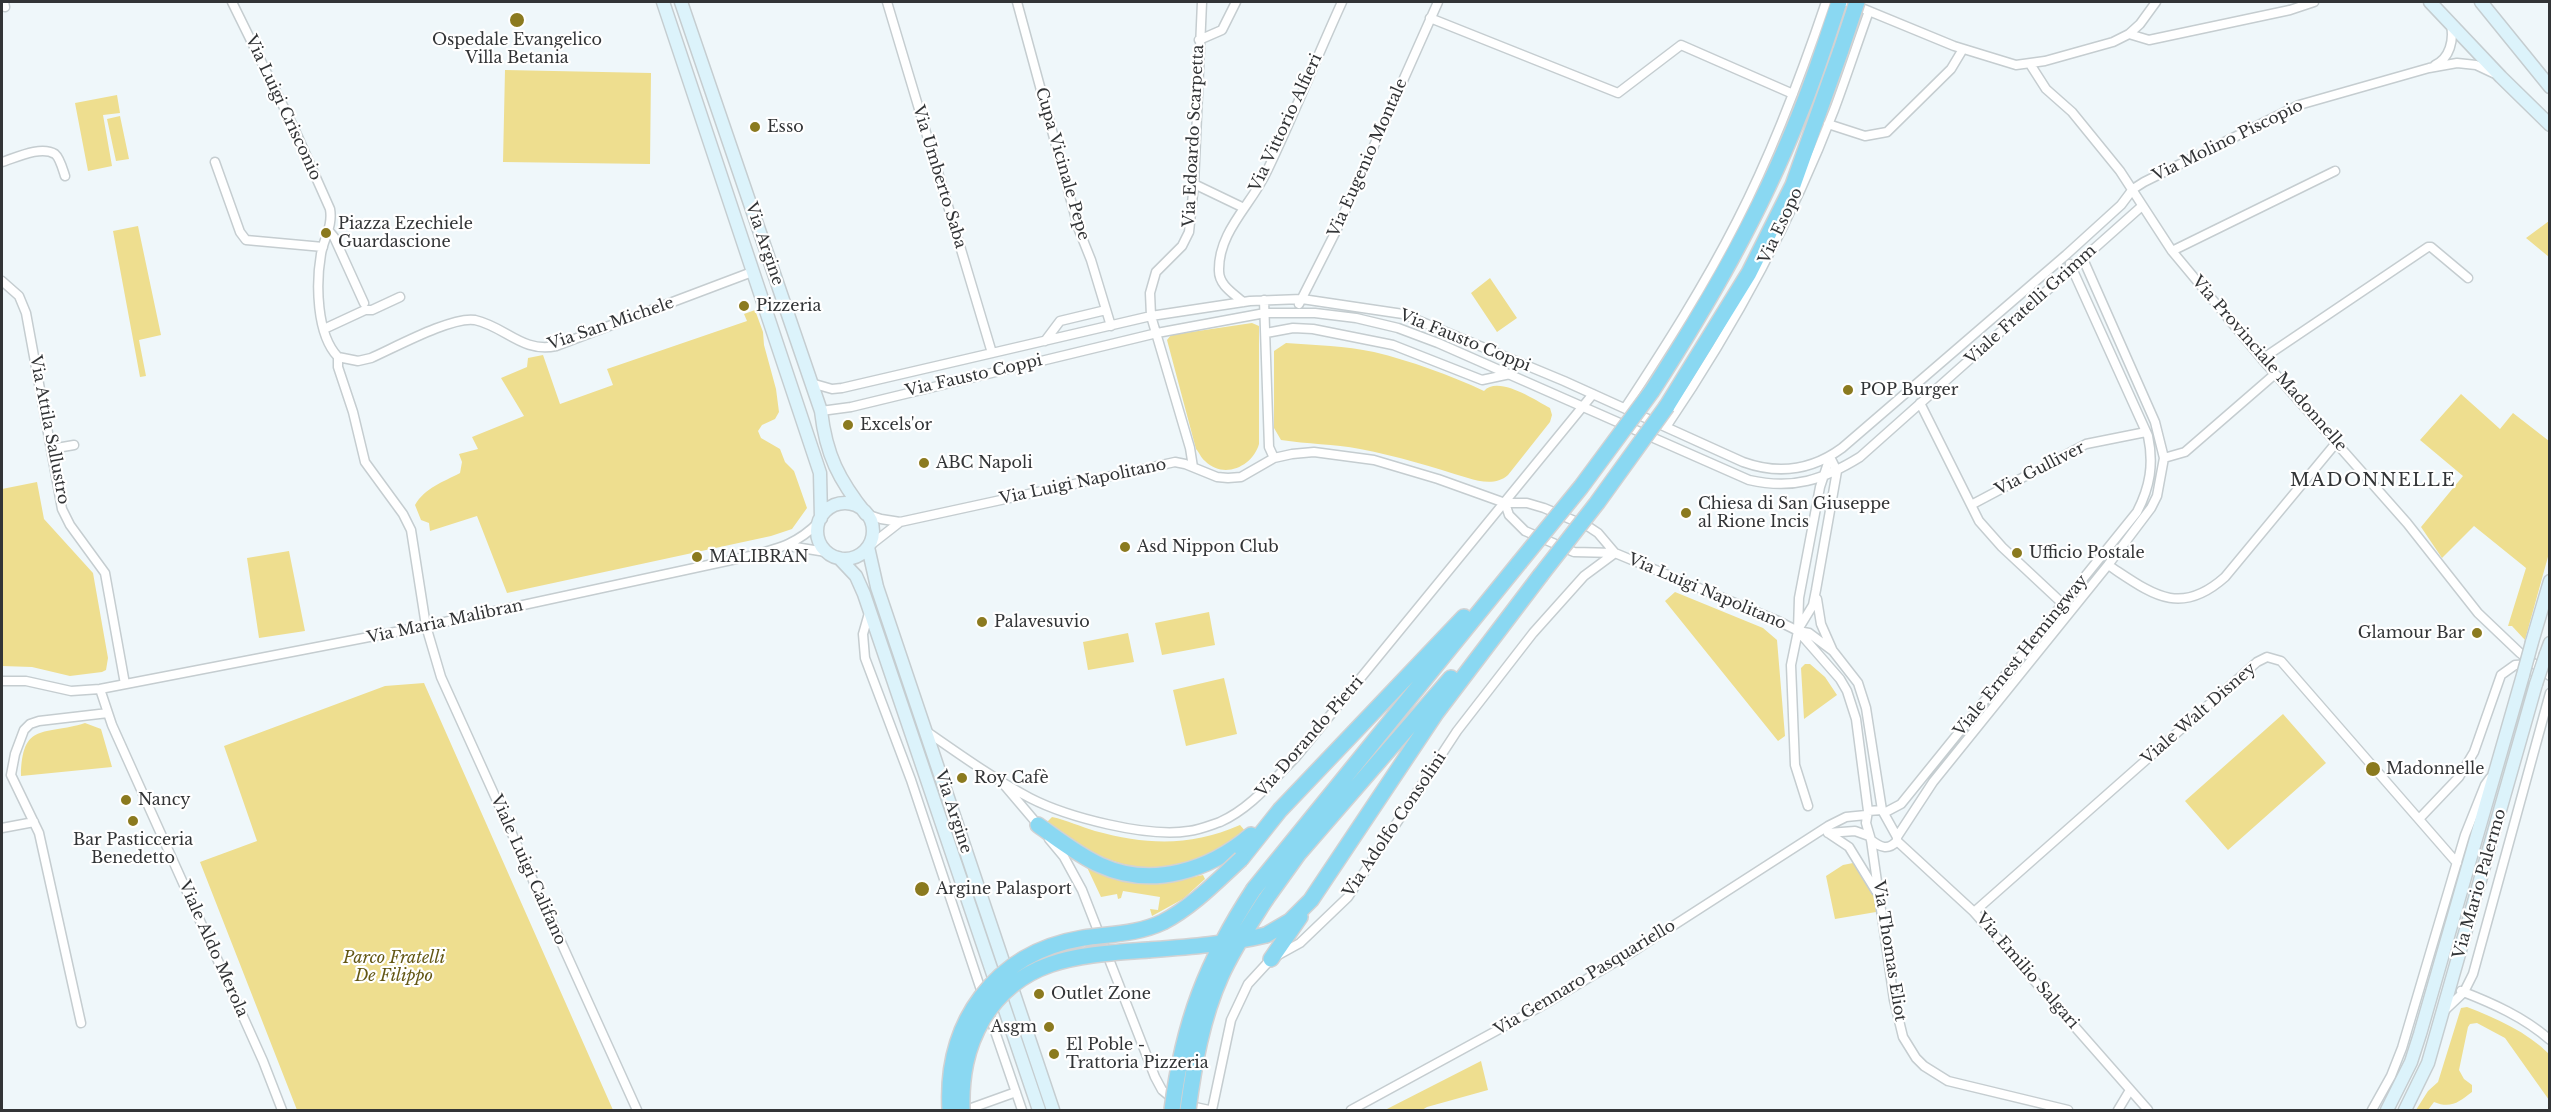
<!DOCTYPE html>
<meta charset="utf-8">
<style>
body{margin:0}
#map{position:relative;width:2551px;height:1112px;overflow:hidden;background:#eff7fa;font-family:"Libre Baskerville",serif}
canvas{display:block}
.frame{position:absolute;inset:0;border:3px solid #323436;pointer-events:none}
</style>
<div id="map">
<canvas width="2551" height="1112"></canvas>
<div class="frame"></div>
</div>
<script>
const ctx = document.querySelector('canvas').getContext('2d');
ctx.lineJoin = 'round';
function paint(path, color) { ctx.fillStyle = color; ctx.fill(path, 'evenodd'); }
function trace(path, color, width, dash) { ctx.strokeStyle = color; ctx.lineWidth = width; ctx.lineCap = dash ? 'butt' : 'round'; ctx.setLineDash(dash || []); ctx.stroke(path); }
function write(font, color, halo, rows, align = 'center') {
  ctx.font = font + ' "Libre Baskerville",serif'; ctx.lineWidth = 4.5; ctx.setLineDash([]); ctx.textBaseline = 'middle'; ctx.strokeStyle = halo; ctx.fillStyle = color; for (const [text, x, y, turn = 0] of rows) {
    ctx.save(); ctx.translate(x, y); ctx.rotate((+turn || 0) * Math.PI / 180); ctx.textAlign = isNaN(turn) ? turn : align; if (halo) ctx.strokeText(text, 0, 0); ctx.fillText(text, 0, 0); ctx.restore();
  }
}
paint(new Path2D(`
 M 505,70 L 651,73 L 650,164 L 503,162 Z
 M 117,95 L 120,113 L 103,115 L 112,166 L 88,171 L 75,103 Z
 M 120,116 L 129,159 L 116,161 L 107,119 Z
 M 2549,221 L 2549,257 L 2526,238 Z
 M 138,226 L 161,335 L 139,340 L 146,376 L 140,377 L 113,231 Z
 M 1490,278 L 1517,318 L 1497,332 L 1471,293 Z
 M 755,310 L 763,332 L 764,345 L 776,389 L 779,412 L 775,419 L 762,425 L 758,431 L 761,438 L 780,449 L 785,462 L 794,471 L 807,508 L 792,529 L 771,536 L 507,593 L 477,516 L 430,531 L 429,523 L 421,520 L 415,505 C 425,488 443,482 460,473 L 462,462 L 459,454 L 478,449 L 472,437 L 524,416 L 501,378 L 527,367 L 528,358 L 543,355 L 560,404 L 613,385 L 607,369 L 747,321 L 744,314 Z
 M 1252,323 L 1259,326 L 1259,444 C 1253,466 1224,480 1205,461 C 1201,458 1199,452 1196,449 L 1167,340 L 1171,335 Z
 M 1286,343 C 1316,345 1345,346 1374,352 C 1411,361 1450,375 1484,391 C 1498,375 1535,400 1550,408 L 1552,415 L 1550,422 L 1508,475 C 1497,485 1481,482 1468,478 C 1432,467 1397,456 1360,449 C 1334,444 1307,444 1281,440 L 1274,428 L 1274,351 Z
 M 2461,394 L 2500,429 L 2513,413 L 2549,441 L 2549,553 L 2525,640 L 2512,626 L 2508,626 L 2526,568 L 2474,526 L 2442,558 L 2421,527 L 2463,476 L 2420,440 Z
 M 37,482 L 44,519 L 93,573 L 108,658 L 106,670 L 102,672 L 70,676 L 32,667 L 2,666 L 2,489 Z
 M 289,551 L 305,631 L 259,638 L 247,558 Z
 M 1675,592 L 1763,628 L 1777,640 L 1785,736 L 1778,741 L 1665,601 Z
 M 1209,612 L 1215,645 L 1162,655 L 1155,623 Z
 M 1128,633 L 1134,662 L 1088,670 L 1083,642 Z
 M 1805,664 L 1810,664 L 1825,677 L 1837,695 L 1804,719 L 1801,668 Z
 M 1224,678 L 1237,734 L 1186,746 L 1173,690 Z
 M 424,683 L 613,1110 L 297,1110 L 200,862 L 257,841 L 224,746 L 385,686 Z
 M 2283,714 L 2326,763 L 2228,850 L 2185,801 Z
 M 85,723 L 101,729 L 112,767 L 21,776 C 22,721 44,736 85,723 Z
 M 1052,817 C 1067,820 1081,827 1095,831 C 1147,845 1190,847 1240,825 L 1246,832 C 1210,862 1158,878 1113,861 C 1090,853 1069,838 1049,825 L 1047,822 Z
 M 1858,862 L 1864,881 L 1874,883 L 1876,912 L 1835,919 L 1826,876 L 1843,865 Z
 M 1085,863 L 1151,883 L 1168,882 L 1203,875 L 1205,879 L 1183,899 L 1152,916 L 1150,909 L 1158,910 L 1160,897 L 1123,891 L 1121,898 L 1118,899 L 1117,894 L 1101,897 Z
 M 2467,1007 C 2496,1018 2527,1032 2549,1054 L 2549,1100 L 2505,1038 L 2477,1023 L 2470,1024 L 2468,1027 L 2459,1070 L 2464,1079 L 2472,1085 L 2472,1092 C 2459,1102 2451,1109 2434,1102 L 2428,1110 L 2416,1110 L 2428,1091 L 2438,1082 L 2461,1008 Z
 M 1481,1061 L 1488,1090 L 1427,1107 L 1422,1110 L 1385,1110 Z`), '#eede8f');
const street = new Path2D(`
 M 4,2 L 5,7
 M 232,2 L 294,128 L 330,209 C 333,226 324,238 321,254 C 316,283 316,334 338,357 L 358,361 L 371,358 C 394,348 452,316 475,320 C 506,327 522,353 556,346 L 752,272
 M 887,2 L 992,353
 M 1017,2 L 1079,230 L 1091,260 L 1111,326
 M 1847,2 L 1954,46 L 2016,65 L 2045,61 L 2113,42 L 2129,34 L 2140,24 L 2156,2
 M 1430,18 L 1618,93 L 1681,45 L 1793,94
 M 2129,34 L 2149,40 L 2290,10 L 2314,2
 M 1199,40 L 1222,30 L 1236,2
 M 2030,64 L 2046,89 L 2072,112 L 2120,171 L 2172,251 L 2262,359 L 2407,523 L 2478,613 L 2520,653 L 2550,676
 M 2435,65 C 2450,58 2454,40 2451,25
 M 1828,124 L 1865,136 L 1887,132 L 1951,69 L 1963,49
 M 2,162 C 15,158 41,145 55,154 C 60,158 63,170 65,176
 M 215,162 L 240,232 L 246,240 L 323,247
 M 1194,184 L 1244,208
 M 329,231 L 334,237 L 364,303
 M 2172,251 L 2335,171
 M 2,281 L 19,296 L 26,313 L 62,509 L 70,525 L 105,573 L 125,684
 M 1264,300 L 1269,447 L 1274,458
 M 1243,302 C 1233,293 1219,285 1219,271 C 1218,232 1251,205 1266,173 C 1293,117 1316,59 1342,2
 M 1299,304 L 1336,231 L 1438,2
 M 324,329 L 365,310 L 372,310 L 400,297
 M 1266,333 L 1293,328 L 1313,329 L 1393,345 L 1482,380 L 1510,374
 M 1045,341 L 1060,321 L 1106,310
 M 338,357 L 338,367 L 353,412 L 365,462 L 403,514 L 411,530 L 426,626 L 441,677 L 637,1110
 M 2262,359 L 2428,247 L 2431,247 L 2468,278
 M 811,383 L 832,389 L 842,388 L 1151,316 L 1250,301 L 1302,299 L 1403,314 L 1564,381 L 1743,462 C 1779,475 1812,470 1842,448 L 2066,255 L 2121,205 L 2133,189 L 2144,182 L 2299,105 L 2429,68 L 2457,63 L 2476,65 L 2493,73
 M 1920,403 L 1979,521 L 2002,547 L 2063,604
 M 1625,408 C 1665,347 1704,286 1737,221 C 1773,151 1801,76 1826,2
 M 821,411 L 851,407 L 1157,333 L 1265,313 L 1315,313 L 1356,318 L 1398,328 L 1438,343 L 1749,480 C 1793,490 1823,480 1860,457 L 2142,206
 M 1666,427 C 1733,328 1791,222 1834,110 C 1846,78 1857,44 1869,11
 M 51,449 L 74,445
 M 2164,458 L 2185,452 L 2275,374
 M 1193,467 L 1190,448 L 1151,316 L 1150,293 L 1156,272 L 1182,246 L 1189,232 L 1194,184 L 1202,2
 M 1505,503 L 1509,515 L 1525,531 L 1574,552 L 1615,553 L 1776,620 L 1798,631 L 1840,679 L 1847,691 L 1856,719 L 1868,811 L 1866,823 L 1871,840 L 1894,1000 L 1903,1037 L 1916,1058 L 1924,1066 L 1948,1081 L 2068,1110
 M 1971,505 L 2086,444 L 2146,432
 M 866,514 L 881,519 L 900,522 L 1175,462 L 1185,464 L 1217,477 L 1228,478 L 1241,477 L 1274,458 L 1292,454 L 1314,452 L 1374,460 L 1438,479 L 1505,503 L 1527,503 L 1544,508 L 1589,527 L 1598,533 L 1615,553
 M 789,546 L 826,552
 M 868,547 L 900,522
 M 2108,565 C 2151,593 2179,618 2225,577 L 2336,443
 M 1817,599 L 1821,624 L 1832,649
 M 869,613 L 863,634 L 865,658 L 911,780 L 983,996
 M 1799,628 L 1813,605 L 1816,590 L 1837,471 L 1830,457
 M 1798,631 L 1809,633 L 1833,651 L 1858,683 L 1866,708 L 1882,810
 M 2,681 L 26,681 L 71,691 L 100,689 L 426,626 L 750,556 C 780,548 797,544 819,522
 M 100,689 L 112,725 L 263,1061 L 282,1110
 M 926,731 C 959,754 994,779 1030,798 C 1067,817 1147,838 1189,831 C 1199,830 1211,825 1220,822 C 1251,808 1272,781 1296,757 L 1593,394
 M 1005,786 L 1039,826
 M 1808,806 L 1795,765 L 1791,665 L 1798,631 L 1799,598 L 1820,487 L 1830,457
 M 1868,811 L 1882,810 L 1897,837 L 1897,841
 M 1884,813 L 1901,804 L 2137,512 C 2150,487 2154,464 2148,436 L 2070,264
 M 2419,819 L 2459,777 L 2474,752 L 2501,675 L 2515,665 L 2530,664
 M 2,828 L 34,822
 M 1828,833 L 1849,847 L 1876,891
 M 1828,833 L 1855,831 L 1869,836
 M 1897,837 L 1933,782 L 2108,565 L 2151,508 L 2157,496 L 2164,458 L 2155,422 L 2083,259
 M 1049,839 L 1064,857 L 1082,890 L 1155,1077 L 1162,1090 L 1174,1100
 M 1871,840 C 1880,847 1888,851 1897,841
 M 1897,841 L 1974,912 L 2148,1110
 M 1974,912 L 2257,662 L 2267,657 L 2281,661 L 2457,863
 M 2461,991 C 2492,1003 2524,1017 2550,1040
 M 2445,1010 L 2464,992 L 2473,974 L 2550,693
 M 988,1011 L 1022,1110
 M 81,1023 L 39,833 L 11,775 L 15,754 L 24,730 L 30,724 L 39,721 L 108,713
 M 1186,1105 L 1209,1110
 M 966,1110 L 1016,1092
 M 1212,1110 L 1231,1020 L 1248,984 L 1271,959 L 1300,943 L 1348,897 L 1457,731 L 1533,633 L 1584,576 L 1615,553
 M 1351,1110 L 1538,1008 L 1637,949 L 1828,826 L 1846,817 L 1866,815
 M 2118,1110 L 2130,1090
 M 2372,1110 L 2391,1076 L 2402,1048 L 2465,835 L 2485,785 L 2490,778`);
const secondary = new Path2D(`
 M 663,2 L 820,473 L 821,518
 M 681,2 L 821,411 C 826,455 839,480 866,514
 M 2430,2 L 2501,77 L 2550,125
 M 2481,2 L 2550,87
 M817 531a28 28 0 1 1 56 0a28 28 0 1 1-56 0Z
 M 868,547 L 877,587 L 1053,1110
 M 839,558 L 856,576 L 864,594 L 1039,1110
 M 2532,642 L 2550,581
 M 2546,654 L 2550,643
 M 2387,1110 L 2411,1062 L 2420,1034 L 2523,675
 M 2405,1110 L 2428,1063 L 2536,684`);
const highway = new Path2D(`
 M 1652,391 C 1708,304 1760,214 1798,118 C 1814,80 1826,41 1839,2
 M 1667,406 L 1749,273 L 1793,185 L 1841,50
 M 1038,825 C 1058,839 1078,855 1100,865 C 1152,889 1210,870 1251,835
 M 1241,859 L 1280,810 L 1464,617
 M 1254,889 L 1519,563
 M 1266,899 L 1299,853 L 1451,678
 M 1266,935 L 1290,921 L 1311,900 L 1436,713 L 1540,576
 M 1271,959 L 1300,917`);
trace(street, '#c5cdd0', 11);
trace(secondary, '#c5cdd0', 15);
trace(highway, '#d2d2d3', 18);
trace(street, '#fff', 8);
trace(secondary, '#dcf3fb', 12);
trace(highway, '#8ad8f2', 15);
const secondaryBridge = new Path2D(`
 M 2523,675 L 2532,642
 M 2536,684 L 2546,654`);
const highwayBridge = new Path2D(`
 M 1841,50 L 1857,2
 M 1519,563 L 1581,487 L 1652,391
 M 1540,576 L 1597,503 L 1667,406
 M 950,1110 C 945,1023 994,953 1083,938 C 1110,934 1138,934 1163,922 C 1192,907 1217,881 1241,859
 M 962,1110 C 961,1077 966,1048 983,1019 C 1021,956 1083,955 1148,950 C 1187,947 1228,944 1266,935
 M 1172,1110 C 1183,1023 1206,962 1254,889
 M 1188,1110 C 1194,1065 1202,1018 1221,976 C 1233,949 1250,924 1266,899`);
trace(secondaryBridge, '#c5cdd0', 15, []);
trace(highwayBridge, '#d2d2d3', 18, []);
trace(secondaryBridge, '#dcf3fb', 12);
trace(highwayBridge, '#8ad8f2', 15);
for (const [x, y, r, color] of [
 [517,20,8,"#8b7a1f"],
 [755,127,6,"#8b7a1f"],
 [326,233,6,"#8b7a1f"],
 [744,306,6,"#8b7a1f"],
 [1848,390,6,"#8b7a1f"],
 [848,425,6,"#8b7a1f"],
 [924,463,6,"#8b7a1f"],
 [1686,513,6,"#8b7a1f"],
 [1125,547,6,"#8b7a1f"],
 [2017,553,6,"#8b7a1f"],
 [697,557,6,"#8b7a1f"],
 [982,622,6,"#8b7a1f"],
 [2477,633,6,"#8b7a1f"],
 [2373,769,8,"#8b7a1f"],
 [962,778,6,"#8b7a1f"],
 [126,800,6,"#8b7a1f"],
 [133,821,6,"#8b7a1f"],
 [922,889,8,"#8b7a1f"],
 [1039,994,6,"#8b7a1f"],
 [1049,1027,6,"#8b7a1f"],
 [1054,1054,6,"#8b7a1f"]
]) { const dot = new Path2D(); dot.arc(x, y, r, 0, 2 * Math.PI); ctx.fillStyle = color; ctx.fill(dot); trace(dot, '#fff', 2); }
write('16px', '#323436', '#fff', [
 ["Ospedale Evangelico",517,40,"center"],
 ["Villa Betania",517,58,"center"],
 ["Esso",767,127],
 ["Piazza Ezechiele",338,224],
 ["Guardascione",338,242],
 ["Pizzeria",756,306],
 ["POP Burger",1860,390],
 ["Excels'or",860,425],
 ["ABC Napoli",936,463],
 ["Chiesa di San Giuseppe",1698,504],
 ["al Rione Incis",1698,522],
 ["Asd Nippon Club",1137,547],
 ["Ufficio Postale",2029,553],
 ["MALIBRAN",709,557],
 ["Palavesuvio",994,622],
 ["Glamour Bar",2465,633,"right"],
 ["Madonnelle",2386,769],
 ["Roy Cafè",974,778],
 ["Nancy",138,800],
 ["Bar Pasticceria",133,840,"center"],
 ["Benedetto",133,858,"center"],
 ["Argine Palasport",936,889],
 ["Outlet Zone",1051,994],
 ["Asgm",1037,1027,"right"],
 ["El Poble -",1066,1045],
 ["Trattoria Pizzeria",1066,1063]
], 'left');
write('16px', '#323436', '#fff', [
 ["Via Luigi Crisconio",283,108,65],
 ["Via Vittorio Alfieri",1286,123,-65],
 ["Via Edoardo Scarpetta",1194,136,-87],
 ["Via Molino Piscopio",2228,141,-26],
 ["Via Eugenio Montale",1368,158,-66],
 ["Cupa Vicinale Pepe",1062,164,74],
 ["Via Umberto Saba",939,177,73],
 ["Via Esopo",1781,226,-65],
 ["Via Argine",764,244,71],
 ["Viale Fratelli Grimm",2031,305,-42],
 ["Via San Michele",611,324,-19],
 ["Via Fausto Coppi",1465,341,22],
 ["Via Provinciale Madonnelle",2269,364,49],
 ["Via Fausto Coppi",974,376,-13],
 ["Via Attila Sallustro",49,430,79],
 ["Via Gulliver",2040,469,-27],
 ["Via Luigi Napolitano",1083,482,-12],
 ["Via Luigi Napolitano",1707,592,23],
 ["Via Maria Malibran",445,622,-12],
 ["Viale Ernest Hemingway",2021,656,-51],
 ["Viale Walt Disney",2199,714,-41],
 ["Via Dorando Pietri",1310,737,-49],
 ["Via Argine",953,812,72],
 ["Via Adolfo Consolini",1395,825,-56],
 ["Viale Luigi Califano",528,870,66],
 ["Via Mario Palermo",2480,884,-74],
 ["Viale Aldo Merola",213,949,66],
 ["Via Thomas Eliot",1889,951,81],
 ["Via Emilio Salgari",2027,971,49],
 ["Via Gennaro Pasquariello",1585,978,-31]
]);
write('italic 16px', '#635714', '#fff', [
 ["Parco Fratelli",394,958],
 ["De Filippo",394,976]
]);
ctx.letterSpacing = '1.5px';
write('18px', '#323436', '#fff', [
 ["MADONNELLE",2373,481]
]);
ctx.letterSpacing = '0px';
</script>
